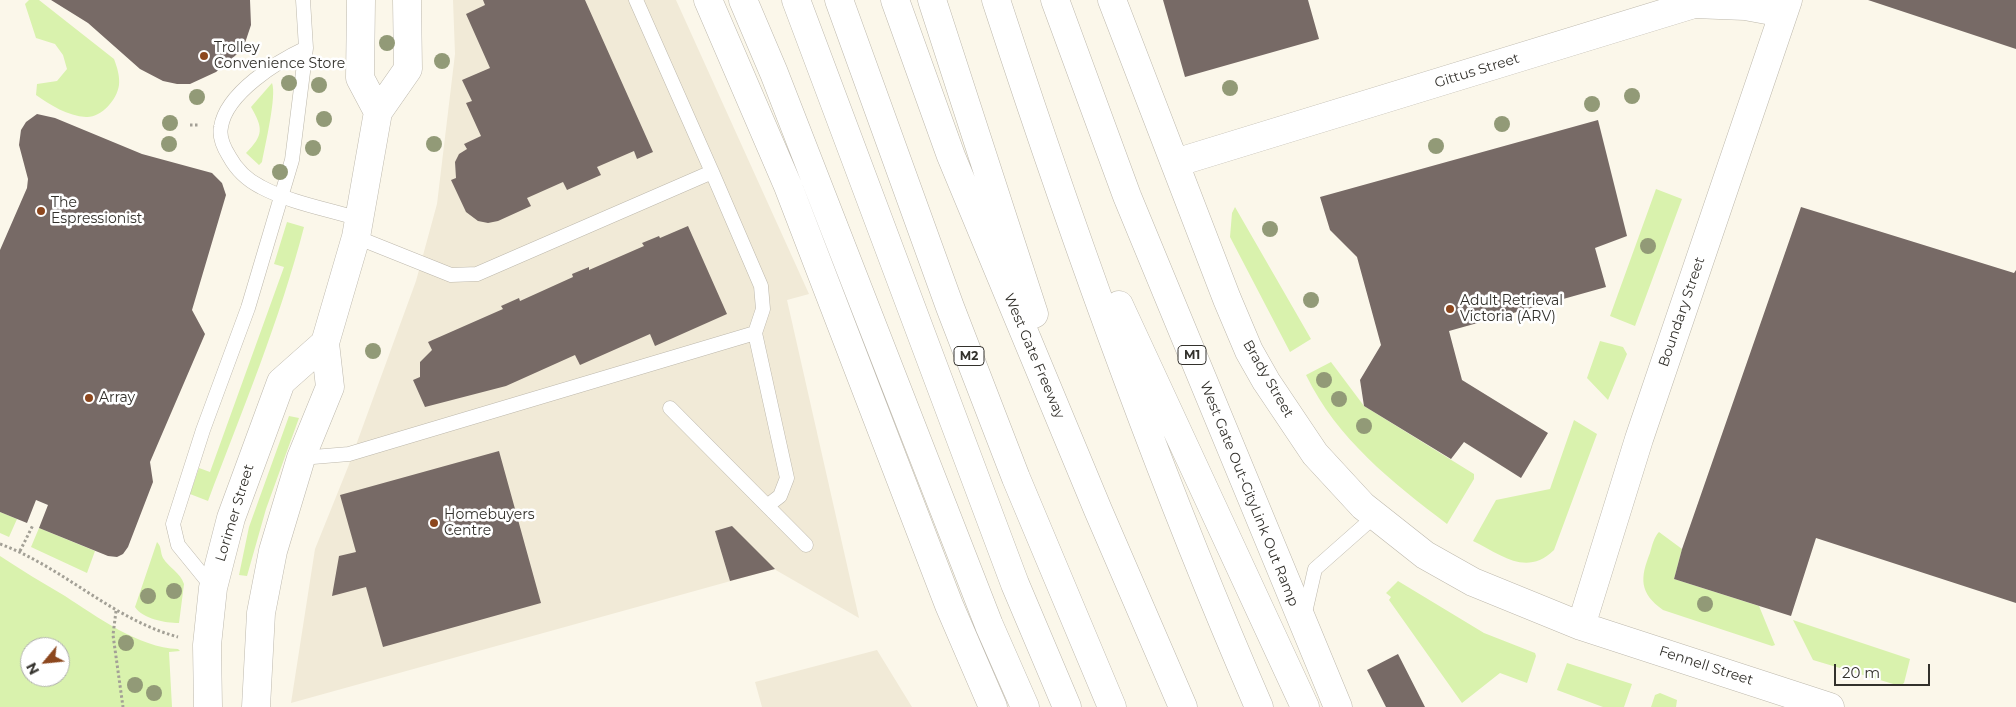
<!DOCTYPE html>
<style>
body{margin:0}
#map{position:relative;width:2016px;height:707px;overflow:hidden;background:#fbf7ea;font-family:Montserrat,sans-serif}
canvas{display:block}
.north{position:absolute;left:20px;top:637px;width:50px;height:50px;box-sizing:border-box;background:#fff;border:1px solid #adadab;border-radius:50%;rotate:242deg;font-size:14px;font-weight:700;line-height:20px;text-align:center;color:#33312c}
.north::after{content:'';display:block;margin:auto;width:18px;height:22px;background:#8c471e;clip-path:polygon(50% 0,100% 100%,50% 72%,0 100%)}
.scale{position:absolute;left:1834px;top:664px;width:96px;height:22px;box-sizing:border-box;border:2px solid #33312c;border-top:0;padding-left:6px;font-size:15px;line-height:18px;white-space:nowrap;color:#33312c;-webkit-text-stroke:4px #fff;paint-order:stroke}
</style>
<div id="map">
<canvas width="2016" height="707"></canvas>
<div class="north">N</div>
<div class="scale">20 m</div>
</div>
<script>
const ctx = document.querySelector('canvas').getContext('2d');
ctx.lineJoin = 'round';
function paint(path, color) { ctx.fillStyle = color; ctx.fill(path, 'evenodd'); }
function trace(path, color, width, dash) { ctx.strokeStyle = color; ctx.lineWidth = width; ctx.lineCap = dash ? 'butt' : 'round'; ctx.setLineDash(dash || []); ctx.stroke(path); }
function write(font, color, halo, rows, align = 'center') {
  ctx.font = font + ' Montserrat,sans-serif'; ctx.lineWidth = 5; ctx.setLineDash([]); ctx.textBaseline = 'middle'; ctx.strokeStyle = halo; ctx.fillStyle = color; for (const [text, x, y, turn = 0] of rows) {
    ctx.save(); ctx.translate(x, y); ctx.rotate((+turn || 0) * Math.PI / 180); ctx.textAlign = isNaN(turn) ? turn : align; if (halo) ctx.strokeText(text, 0, 0); ctx.fillText(text, 0, 0); ctx.restore();
  }
}
paint(new Path2D(`
 M 453,0 L 676,0 L 809,294 L 787,300 L 859,618 L 774,569 L 291,703 L 315,549 L 348,467 L 416,281 L 437,204 L 455,54 Z
 M 877,650 L 912,707 L 762,707 L 755,682 Z`), '#f1ead7');
paint(new Path2D(`
 M 29,0 L 39,0 L 114,59 C 117,67 120,76 119,85 C 117,100 101,118 86,117 C 68,116 50,105 36,95 L 37,84 L 57,81 L 67,69 L 63,55 L 55,44 L 36,38 L 25,4 Z
 M 272,83 C 277,95 265,146 262,162 L 259,165 L 246,153 C 264,135 263,128 251,107 Z
 M 1656,189 L 1682,199 L 1635,326 L 1610,316 Z
 M 1235,207 L 1311,339 L 1290,352 L 1230,237 L 1232,213 Z
 M 287,222 L 304,227 C 280,320 242,411 208,501 L 190,494 L 199,468 L 210,472 L 284,267 L 274,264 Z
 M 1600,341 L 1623,347 L 1627,354 L 1608,400 L 1587,378 Z
 M 1331,362 L 1364,406 L 1474,474 L 1474,479 L 1447,524 C 1392,482 1337,439 1306,375 Z
 M 289,416 L 299,418 L 266,509 L 247,576 L 239,575 L 249,527 Z
 M 1574,420 L 1597,434 L 1554,550 C 1526,577 1502,555 1473,541 L 1496,500 L 1550,489 Z
 M 0,512 L 17,519 L 9,537 L 0,533 Z
 M 39,528 L 95,551 L 87,573 L 31,547 Z
 M 1659,532 L 1682,549 L 1674,579 L 1759,606 L 1775,645 L 1772,646 L 1663,610 C 1639,593 1640,578 1650,553 C 1652,546 1654,537 1659,532 Z
 M 157,542 C 162,547 160,552 163,558 C 169,568 180,572 184,584 L 179,623 C 165,623 143,619 135,607 Z
 M 0,556 C 21,570 43,583 65,596 C 96,616 139,648 178,649 L 180,651 L 169,652 L 172,707 L 0,707 ZM 30,647 L 60,647 L 60,677 L 30,677 Z
 M 1398,581 L 1484,633 L 1535,653 L 1536,656 L 1527,683 L 1500,673 L 1462,703 L 1389,600 L 1391,597 L 1386,593 Z
 M 1793,620 L 1910,659 L 1904,683 L 1900,686 L 1813,660 Z
 M 1567,663 L 1632,684 L 1624,707 L 1603,707 L 1557,690 Z
 M 1660,693 L 1677,700 L 1676,707 L 1651,707 L 1655,695 Z`), '#d9f2ad');
paint(new Path2D(`
 M 51,0 L 250,0 L 251,25 L 243,49 L 216,72 L 190,84 L 177,84 L 163,81 L 140,69 L 88,23 Z
 M 483,0 L 585,0 L 653,152 L 637,159 L 634,151 L 597,167 L 601,175 L 567,190 L 563,182 L 527,198 L 531,206 L 498,221 L 488,223 L 478,221 L 466,212 L 451,180 L 456,178 L 455,162 L 459,154 L 467,149 L 464,144 L 481,136 L 466,103 L 472,101 L 462,80 L 490,68 L 466,14 L 485,5 Z
 M 1163,0 L 1308,0 L 1319,39 L 1185,77 Z
 M 1868,0 L 2016,0 L 2016,49 Z
 M 37,114 L 55,118 L 142,154 L 212,173 L 222,183 L 226,195 L 192,310 L 205,334 L 150,462 L 153,482 L 128,547 L 123,554 L 117,557 L 108,556 L 39,528 L 48,505 L 36,500 L 27,523 L 0,512 L 0,250 L 27,188 L 28,179 L 19,145 L 21,130 L 26,122 Z
 M 1598,120 L 1627,236 L 1595,248 L 1606,287 L 1449,331 L 1462,380 L 1548,433 L 1521,478 L 1464,442 L 1451,459 L 1364,406 L 1360,380 L 1381,345 L 1357,257 L 1330,230 L 1320,197 Z
 M 1801,207 L 2014,273 L 2016,270 L 2016,603 L 1816,538 L 1791,616 L 1674,579 L 1682,549 Z
 M 688,226 L 727,314 L 655,346 L 650,334 L 580,365 L 575,355 L 506,386 L 425,407 L 413,380 L 420,377 L 420,362 L 432,350 L 428,342 L 503,309 L 501,306 L 519,298 L 520,301 L 573,277 L 572,274 L 589,267 L 589,270 L 644,246 L 642,243 L 659,236 L 660,238 Z
 M 499,451 L 541,603 L 383,647 L 366,587 L 332,596 L 339,556 L 356,552 L 340,495 Z
 M 732,526 L 775,569 L 730,581 L 715,531 Z
 M 1398,654 L 1425,707 L 1386,707 L 1367,670 Z`), '#776a66');
const service = new Path2D(`
 M 306,48 C 278,61 226,93 221,127 C 219,136 224,148 229,156 C 236,169 247,180 261,187 C 291,203 327,209 359,219
 M 712,172 L 761,286 L 763,309 L 755,333 L 787,478 L 780,496 L 767,506
 M 356,237 L 451,275 L 477,274 L 712,172 L 636,0
 M 670,408 L 806,545
 M 301,458 L 349,454 L 755,333
 M 213,588 L 178,545 L 173,524 L 203,430 L 248,308 L 292,160 L 306,48 L 303,0
 M 1304,617 L 1315,569 L 1375,516`);
const minor = new Path2D(`
 M 1112,0 L 1227,299 L 1249,351 L 1266,381 L 1315,454 L 1363,506 L 1425,555 L 1473,582 L 1581,626 L 1830,707
 M 1175,163 L 1694,4 L 1745,6 L 1783,13
 M 1581,626 L 1639,439 L 1788,0`);
const secondary = new Path2D(`
 M 361,0 L 360,78 L 378,112
 M 208,707 L 207,645 L 213,588 L 231,518 L 281,382 L 325,343
 M 256,707 L 261,613 L 273,551 L 301,458 L 330,387 L 325,343 L 356,237 L 378,112 L 408,69 L 407,0`);
const motorway = new Path2D(`
 M 708,0 L 788,186 L 949,605 L 993,707
 M 743,0 L 774,73 L 989,625 L 1025,707
 M 796,0 L 1015,584 L 1067,707
 M 839,0 L 950,307 L 1016,478 L 1112,707
 M 895,0 L 951,156 L 1098,510 L 1183,707
 M 932,0 L 1034,314
 M 996,0 C 1074,239 1159,477 1259,707
 M 1055,0 L 1127,196 L 1338,707
 M 1119,305 L 1305,707`);
trace(service, '#bdb8ac', 15);
trace(minor, '#bdb8ac', 29);
trace(secondary, '#bdb8ac', 29);
trace(motorway, '#bdb8ac', 29);
trace(new Path2D(`
 M 190,125 L 198,125
 M 0,544 C 63,567 112,619 178,637
 M 20,551 L 33,525
 M 116,611 L 113,635 L 123,707`), '#a3a096', 3, [2.5, 2.5]);
trace(service, '#fff', 14);
trace(minor, '#fff', 28);
trace(secondary, '#fff', 28);
trace(motorway, '#fff', 28);
ctx.fillStyle = '#929a77';
for (const [x, y] of [
 [387,43],
 [442,61],
 [289,83],
 [319,85],
 [1230,88],
 [1632,96],
 [197,97],
 [1592,104],
 [324,119],
 [170,123],
 [1502,124],
 [169,144],
 [434,144],
 [1436,146],
 [313,148],
 [280,172],
 [1270,229],
 [1648,246],
 [1311,300],
 [373,351],
 [1324,380],
 [1339,399],
 [1364,426],
 [174,591],
 [148,596],
 [1705,604],
 [126,643],
 [135,685],
 [154,693]
]) { ctx.beginPath(); ctx.arc(x, y, 8, 0, 2 * Math.PI); ctx.fill(); }
for (const [x, y, r, color] of [
 [204,56,5,"#8c471e"],
 [41,211,5,"#8c471e"],
 [1450,309,5,"#8c471e"],
 [89,398,5,"#8c471e"],
 [434,523,5,"#8c471e"]
]) { const dot = new Path2D(); dot.arc(x, y, r, 0, 2 * Math.PI); ctx.fillStyle = color; ctx.fill(dot); trace(dot, '#fff', 2); }
for (const [x, y, w] of [
 [1192,355,28],
 [969,356,30]
]) { const box = new Path2D(); box.roundRect(x - w / 2, y - 9.5, w, 19, 4); ctx.fillStyle = '#fff'; ctx.fill(box); trace(box, '#33312c', 1); }
write('bold 12px', '#33312c', null, [
 ["M1",1192,355],
 ["M2",969,356]
]);
write('14px', '#33312c', '#fff', [
 ["Trolley",214,48],
 ["Convenience Store",214,64],
 ["The",51,203],
 ["Espressionist",51,219],
 ["Adult Retrieval",1460,301],
 ["Victoria (ARV)",1460,317],
 ["Array",99,398],
 ["Homebuyers",444,515],
 ["Centre",444,531]
], 'left');
write('14px', '#33312c', '#fff', [
 ["Gittus Street",1477,71,-17],
 ["Boundary Street",1682,312,-71],
 ["West Gate Freeway",1034,356,67],
 ["Brady Street",1268,379,60],
 ["West Gate Out-CityLink Out Ramp",1249,494,68],
 ["Lorimer Street",235,513,-73],
 ["Fennell Street",1706,666,18]
]);
</script>
